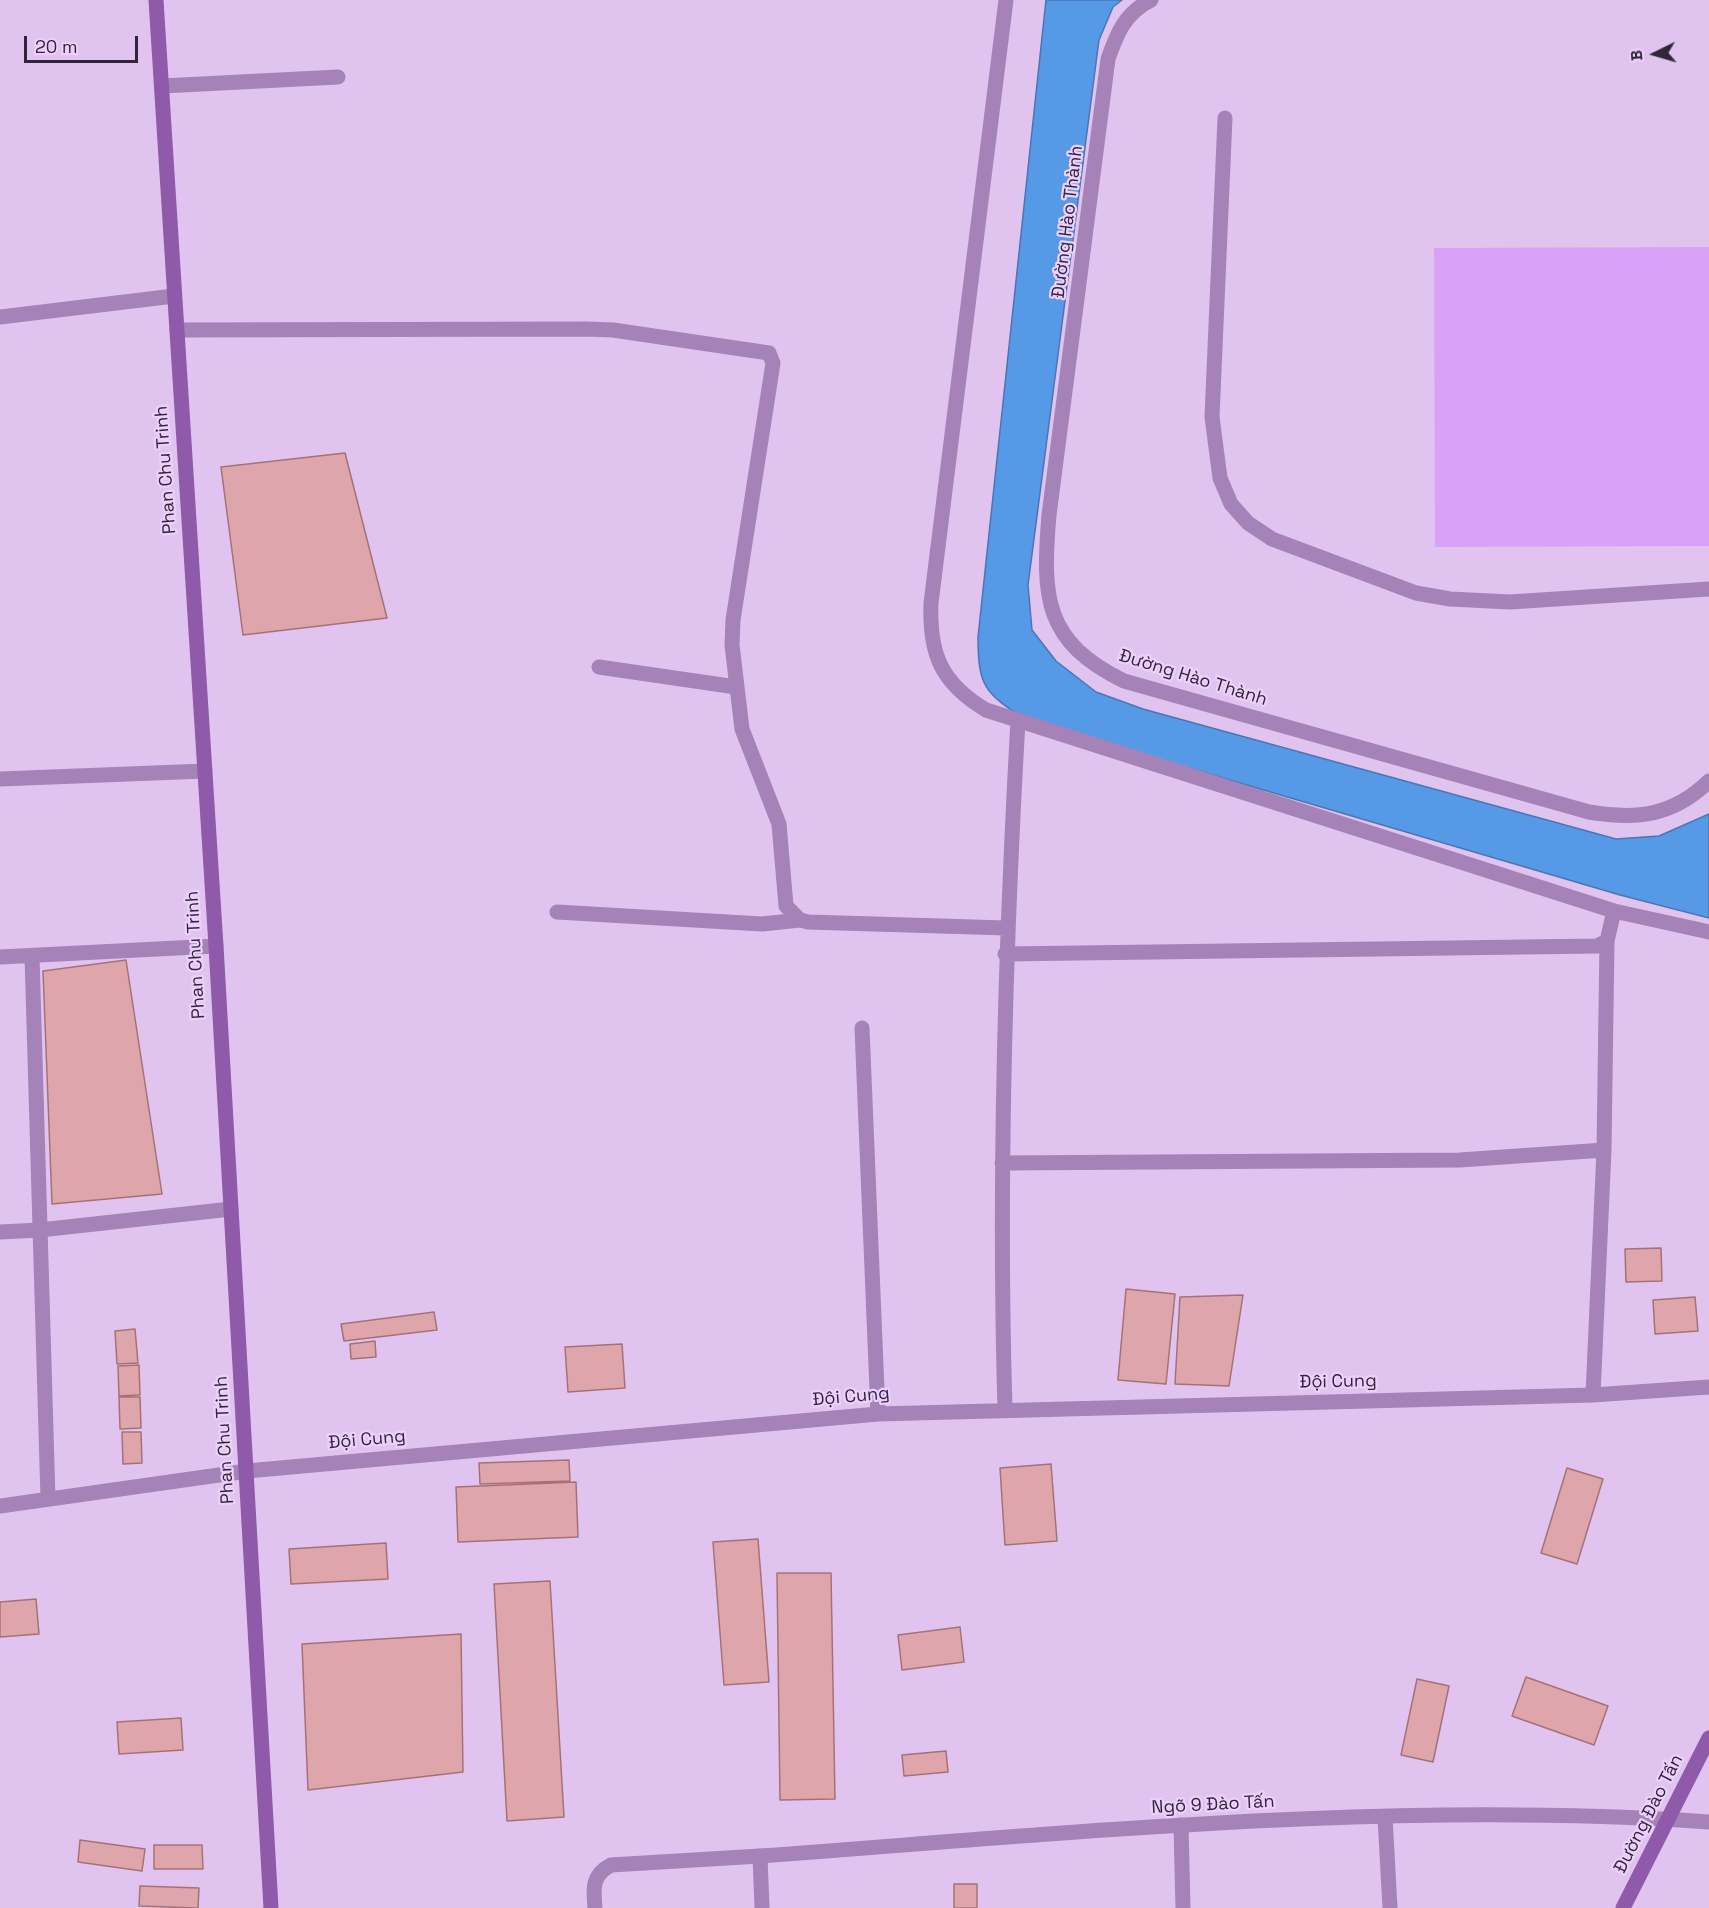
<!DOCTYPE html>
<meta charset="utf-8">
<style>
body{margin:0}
#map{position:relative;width:1709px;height:1908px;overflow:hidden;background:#e0c4ef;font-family:"Space Grotesk",sans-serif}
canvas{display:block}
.north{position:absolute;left:1625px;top:24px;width:60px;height:60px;-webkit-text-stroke:4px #edd0fd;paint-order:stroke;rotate:265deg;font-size:16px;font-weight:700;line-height:24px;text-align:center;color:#312637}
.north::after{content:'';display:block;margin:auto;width:21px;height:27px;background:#312637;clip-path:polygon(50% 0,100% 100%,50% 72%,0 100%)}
.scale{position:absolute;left:24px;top:36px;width:114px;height:27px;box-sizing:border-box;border:3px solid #312637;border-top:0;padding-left:8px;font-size:18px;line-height:21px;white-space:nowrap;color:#312637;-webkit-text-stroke:4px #edd0fd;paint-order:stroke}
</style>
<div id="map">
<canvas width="1709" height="1908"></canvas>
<div class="north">B</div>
<div class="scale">20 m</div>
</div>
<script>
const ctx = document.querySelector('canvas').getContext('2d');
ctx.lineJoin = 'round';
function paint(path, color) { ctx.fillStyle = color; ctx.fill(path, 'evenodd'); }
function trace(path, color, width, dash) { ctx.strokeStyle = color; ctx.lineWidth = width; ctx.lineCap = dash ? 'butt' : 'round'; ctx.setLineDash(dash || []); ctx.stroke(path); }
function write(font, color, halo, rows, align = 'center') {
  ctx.font = font + ' "Space Grotesk",sans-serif'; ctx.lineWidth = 4.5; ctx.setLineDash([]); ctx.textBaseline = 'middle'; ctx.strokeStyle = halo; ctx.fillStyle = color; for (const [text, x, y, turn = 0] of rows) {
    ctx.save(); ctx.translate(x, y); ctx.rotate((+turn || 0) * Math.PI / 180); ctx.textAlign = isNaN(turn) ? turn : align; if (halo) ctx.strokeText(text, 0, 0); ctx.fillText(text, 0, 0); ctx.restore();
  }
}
paint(new Path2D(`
 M 1709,247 L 1709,546 L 1435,547 L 1434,248 Z`), '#d9a1f7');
const water = new Path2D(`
 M 1046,0 L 1122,0 L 1113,7 L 1099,40 L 1028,585 L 1032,630 L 1056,661 L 1096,692 L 1143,709 L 1616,839 L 1659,836 L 1709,814 L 1709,918 L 1620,895 L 1026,720 C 985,693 978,687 978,637 Z`);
paint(water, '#5699e6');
trace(water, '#4b76b2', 1.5);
const building = new Path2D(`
 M 345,453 L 387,618 L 243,635 L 221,467 Z
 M 126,960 L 162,1194 L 52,1204 L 43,971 Z
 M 1661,1248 L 1662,1281 L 1626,1282 L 1625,1249 Z
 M 1126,1289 L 1175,1294 L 1166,1384 L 1118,1380 Z
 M 1243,1295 L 1229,1386 L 1175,1384 L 1180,1297 Z
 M 1695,1297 L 1698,1331 L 1655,1334 L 1653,1300 Z
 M 434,1312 L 437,1330 L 344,1341 L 341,1324 Z
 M 135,1329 L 138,1363 L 117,1364 L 115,1331 Z
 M 375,1341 L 376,1357 L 351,1359 L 350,1344 Z
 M 622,1344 L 625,1388 L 568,1392 L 565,1347 Z
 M 139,1365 L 140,1395 L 119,1396 L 118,1366 Z
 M 119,1397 L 140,1397 L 141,1428 L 120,1429 Z
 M 122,1432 L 141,1432 L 142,1463 L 123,1464 Z
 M 569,1460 L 570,1481 L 480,1484 L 479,1463 Z
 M 1051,1464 L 1057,1541 L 1005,1545 L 1000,1468 Z
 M 1567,1468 L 1603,1479 L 1577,1564 L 1541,1553 Z
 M 576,1482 L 578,1537 L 458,1542 L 456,1487 Z
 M 758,1539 L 769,1682 L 724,1685 L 713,1542 Z
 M 386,1543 L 388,1579 L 291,1584 L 289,1549 Z
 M 777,1573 L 831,1573 L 835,1799 L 780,1800 Z
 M 550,1581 L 564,1817 L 507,1821 L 494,1584 Z
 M 36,1599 L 39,1634 L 0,1637 L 0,1602 Z
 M 960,1627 L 964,1662 L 902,1670 L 898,1635 Z
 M 461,1634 L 463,1772 L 308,1790 L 302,1644 Z
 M 1526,1677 L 1608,1706 L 1594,1745 L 1512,1716 Z
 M 1417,1679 L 1449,1686 L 1433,1762 L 1401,1755 Z
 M 181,1718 L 183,1750 L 119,1754 L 117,1722 Z
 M 946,1751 L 948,1772 L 904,1776 L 902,1755 Z
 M 80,1840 L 145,1849 L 142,1871 L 78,1862 Z
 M 154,1845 L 202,1845 L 203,1869 L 154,1869 Z
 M 954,1884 L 977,1884 L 977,1908 L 954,1908 Z
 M 140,1886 L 199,1888 L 198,1908 L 139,1906 Z`);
paint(building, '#dea6aa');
trace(building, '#a67176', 1.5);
trace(new Path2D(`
 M 0,317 L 174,296
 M 1385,1817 L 1390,1908
 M 1181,1825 L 1183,1908
 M 595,1908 C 593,1888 592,1875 611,1865 L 760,1856 L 762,1908`), '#a582b8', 15);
trace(new Path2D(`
 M 1006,0 L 931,603 C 929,654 941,683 986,710 L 1614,911 L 1709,932
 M 1151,0 C 1125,13 1117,33 1108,59 L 1049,515 C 1042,597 1044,642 1124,681 L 1589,812 C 1637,820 1673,816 1709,781
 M 162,86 L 338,77
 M 1225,118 L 1212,417 L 1220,478 L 1231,504 L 1248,523 L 1272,539 L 1416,593 L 1450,599 L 1510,602 L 1709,589
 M 177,330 L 586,329 L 613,330 L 769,353 L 773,363 L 733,620 L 732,645 L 742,729 L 779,824 L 786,906 L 800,920 L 808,922 L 1006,928
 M 599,667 L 736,687
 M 0,779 L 205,771
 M 557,912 L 762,924 L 800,920
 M 1005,954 L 1597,946 L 1607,941 L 1614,911
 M 32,956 L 48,1499
 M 0,957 L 216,946
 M 862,1028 L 878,1414
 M 1002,1163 L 1460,1160 L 1604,1150
 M 0,1232 L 40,1230 L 231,1209
 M 1593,1395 L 1604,1150 L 1607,941
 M 1005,1409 C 998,1179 1005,950 1018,720
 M 0,1506 L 247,1471 L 878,1414 L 1593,1395 L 1709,1387
 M 760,1856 C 1075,1833 1393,1800 1709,1822`), '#a582b8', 15);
trace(new Path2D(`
 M 156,0 L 216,946 L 271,1908
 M 1623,1908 L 1709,1738`), '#8f5aaa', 15);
write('18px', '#312637', '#edd0fd', [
 ["Đường Hào Thành",1068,222,-83],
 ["Phan Chu Trinh",166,470,-94],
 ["Đường Hào Thành",1193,678,17],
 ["Phan Chu Trinh",196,955,-93],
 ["Đội Cung",1338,1382,-1],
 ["Đội Cung",851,1397,-5],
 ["Phan Chu Trinh",225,1440,-93],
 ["Đội Cung",367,1440,-5],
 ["Ngõ 9 Đào Tấn",1213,1805,-3],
 ["Đường Đào Tấn",1649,1814,-63]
]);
</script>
